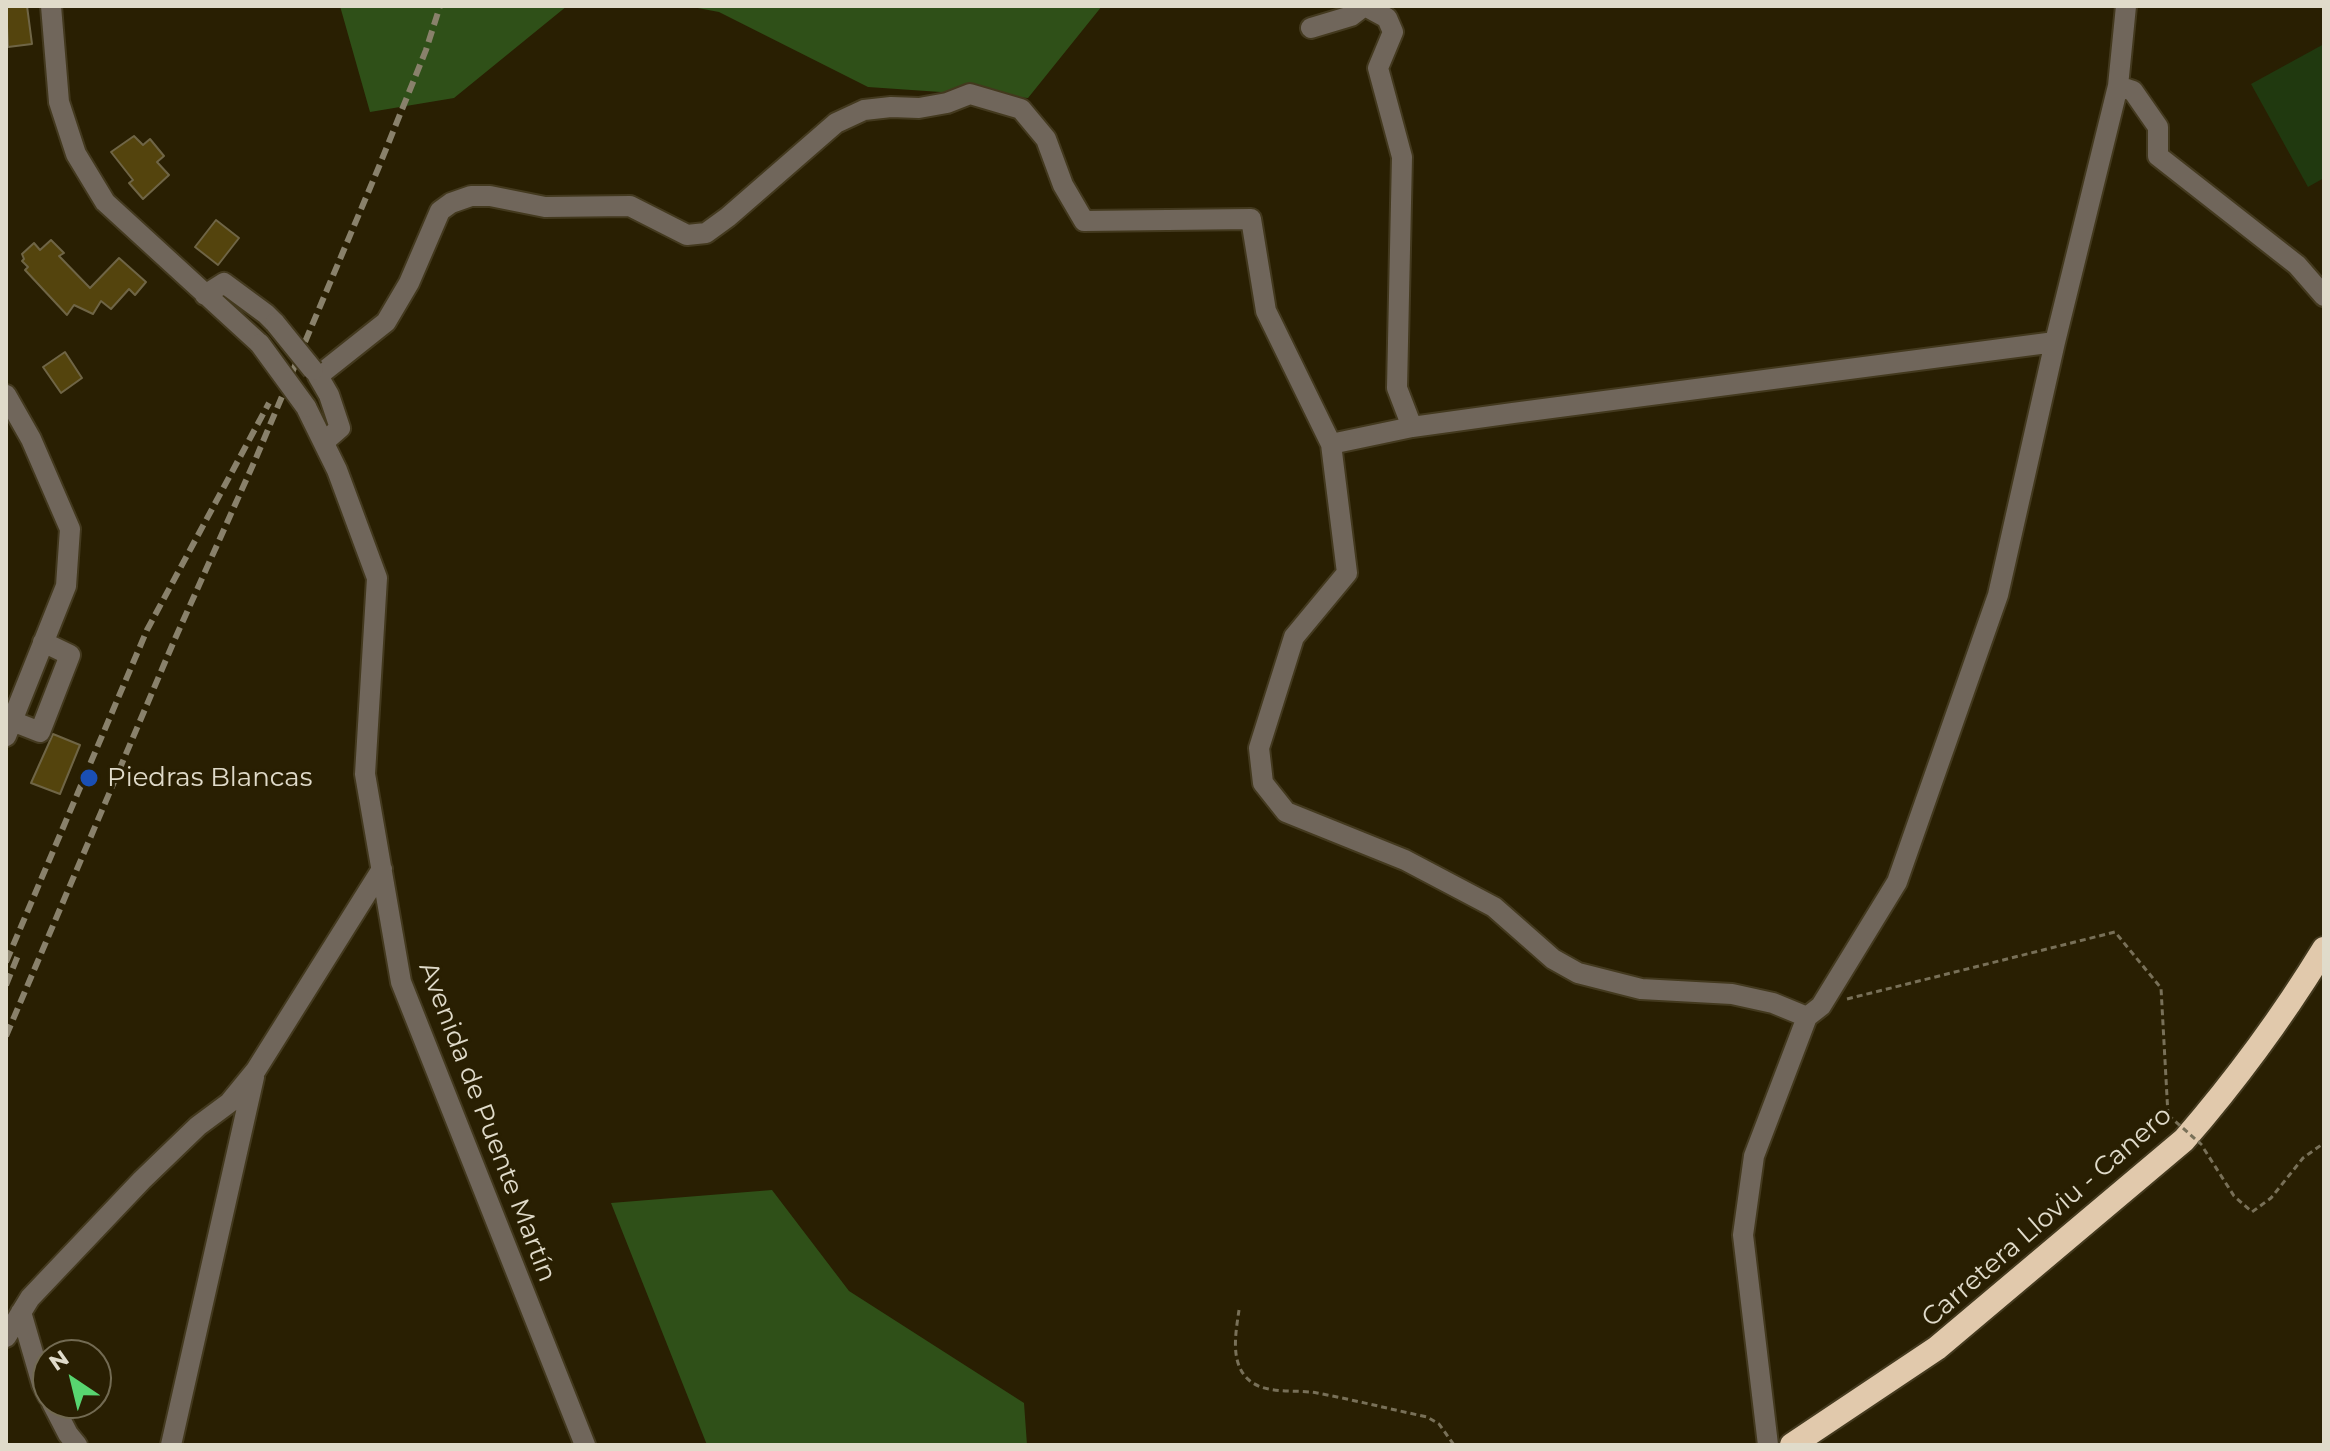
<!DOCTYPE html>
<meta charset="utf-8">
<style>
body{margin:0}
#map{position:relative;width:2330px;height:1451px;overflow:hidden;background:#291f02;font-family:Montserrat,sans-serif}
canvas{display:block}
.frame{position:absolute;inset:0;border:8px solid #e0dbca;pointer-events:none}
.north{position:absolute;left:32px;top:1339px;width:80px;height:80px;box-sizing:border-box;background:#291f02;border:2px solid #726a52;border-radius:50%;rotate:325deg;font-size:22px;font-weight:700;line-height:32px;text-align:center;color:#e0dbca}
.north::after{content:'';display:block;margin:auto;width:28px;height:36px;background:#58d570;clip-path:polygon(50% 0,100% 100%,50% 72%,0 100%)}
</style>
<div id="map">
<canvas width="2330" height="1451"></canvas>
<div class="frame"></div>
<div class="north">N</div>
</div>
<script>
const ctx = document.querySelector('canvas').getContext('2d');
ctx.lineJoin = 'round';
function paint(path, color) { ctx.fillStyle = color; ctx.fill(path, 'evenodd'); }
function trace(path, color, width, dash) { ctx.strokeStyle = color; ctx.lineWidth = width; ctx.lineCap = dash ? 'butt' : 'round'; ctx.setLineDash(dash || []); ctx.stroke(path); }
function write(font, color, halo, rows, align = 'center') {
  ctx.font = font + ' Montserrat,sans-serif'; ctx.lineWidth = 6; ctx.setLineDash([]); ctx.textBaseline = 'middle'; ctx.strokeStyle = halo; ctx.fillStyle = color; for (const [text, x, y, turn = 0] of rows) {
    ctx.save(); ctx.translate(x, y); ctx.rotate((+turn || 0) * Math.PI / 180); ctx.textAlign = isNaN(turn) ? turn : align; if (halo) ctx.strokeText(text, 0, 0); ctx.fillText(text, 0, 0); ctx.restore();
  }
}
paint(new Path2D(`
 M 2324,44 L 2324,178 L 2308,187 L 2251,84 Z`), '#20390f');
paint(new Path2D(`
 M 340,6 L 567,6 L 454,98 L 370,112 Z
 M 687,6 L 1102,6 L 1028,98 L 868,87 L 719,12 Z
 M 772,1190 L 849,1291 L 1024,1403 L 1027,1445 L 707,1445 L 611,1203 Z`), '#2f5018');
const building = new Path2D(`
 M 6,6 L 27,6 L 32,44 L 8,47 Z
 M 134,136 L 143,145 L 150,139 L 164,156 L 157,162 L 169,175 L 143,199 L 129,183 L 133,180 L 111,152 Z
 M 216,220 L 239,238 L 218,265 L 195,247 Z
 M 51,240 L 64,253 L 59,256 L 90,288 L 119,258 L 146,282 L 135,295 L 129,289 L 111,309 L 101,301 L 93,314 L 74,305 L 67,315 L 25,270 L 28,267 L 22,261 L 24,259 L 22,254 L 34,243 L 40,250 Z
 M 65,352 L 82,378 L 61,393 L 43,367 Z
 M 53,734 L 80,745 L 60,794 L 31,783 Z`);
paint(building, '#54440d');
trace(building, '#6f6546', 2);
const minor = new Path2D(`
 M 51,6 L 59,102 L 76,154 L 105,202 L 260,344
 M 1365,6 L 1387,18 L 1393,32 L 1378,68 L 1402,157 L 1397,388 L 1412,427
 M 1311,28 L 1351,16 L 1364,6
 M 2118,86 L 2133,91 L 2158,127 L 2158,156 L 2297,265 L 2324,296
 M 205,295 L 224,283 L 266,314 L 275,323
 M 6,395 L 31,439 L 70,529 L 66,586 L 6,736
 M 306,407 L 337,470 L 377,578 L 365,774 L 401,982 L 585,1445
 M 324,442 L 340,428 L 329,395 L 318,376 L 386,322 L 409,283 L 440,211 L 451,203 L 471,196 L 490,196 L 545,207 L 630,206 L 687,235 L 706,233 L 728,217 L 836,123 L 864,110 L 891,107 L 919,108 L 947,103 L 970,94 L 1021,109 L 1046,139 L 1063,185 L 1084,221 L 1251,219 L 1266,311 L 1331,444 L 1347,573 L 1294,637 L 1259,748 L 1263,783 L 1286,812 L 1405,860 L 1494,907 L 1553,959 L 1578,973 L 1641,989 L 1732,994 L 1773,1003 L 1807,1017
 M 1331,444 L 1412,427 L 1513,413 L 2055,342
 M 12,721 L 40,732 L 70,655 L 43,642
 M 21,1312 L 42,1384 L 48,1396
 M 6,1337 L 30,1298 L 142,1180 L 198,1126 L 229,1103 L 256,1070 L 382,869
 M 52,1403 L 68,1434 L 77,1445
 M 171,1445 L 254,1077
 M 1768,1445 L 1743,1235 L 1754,1156 L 1807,1017 L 1821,1006 L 1897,882 L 1998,595 L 2055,342 L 2118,86 L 2126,6`);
const highway = new Path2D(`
 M 1792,1445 L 1937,1348 L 2184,1140 C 2236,1080 2283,1016 2324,949`);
trace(minor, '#43391e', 24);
trace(highway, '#43391e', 28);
trace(new Path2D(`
 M 1847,999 L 2115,932 L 2161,988 L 2168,1115
 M 2204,1149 L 2234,1196 L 2252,1212 L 2271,1198 L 2303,1158 L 2324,1143
 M 1239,1310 C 1236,1332 1229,1364 1250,1381 C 1268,1395 1296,1389 1317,1393 C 1354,1400 1390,1409 1427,1417 L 1439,1424 L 1454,1445`), '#787058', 3, [6, 4]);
trace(minor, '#70665b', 20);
trace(highway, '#e1c9ac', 24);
trace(new Path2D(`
 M 6,962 L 147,630 L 269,403
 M 6,985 L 19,953
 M 6,1036 L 174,641 L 256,458 L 378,169 L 426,50 L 440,6`), '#89816b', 6, [12, 6]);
const minorBridge = new Path2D(`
 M 275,323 L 313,370
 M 260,344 L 306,407`);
trace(minorBridge, '#43391e', 24, []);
trace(new Path2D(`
 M 2168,1115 L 2202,1145`), '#787058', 3, [6, 4]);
trace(minorBridge, '#70665b', 20);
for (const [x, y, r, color] of [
 [89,778,10,"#1a4fb4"]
]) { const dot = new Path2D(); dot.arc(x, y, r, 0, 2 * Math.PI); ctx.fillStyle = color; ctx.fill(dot); trace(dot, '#291f02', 3); }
write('26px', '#e0dbca', '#291f02', [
 ["Piedras Blancas",107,778]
], 'left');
write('26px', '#e0dbca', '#291f02', [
 ["Avenida de Puente Martín",487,1122,69],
 ["Carretera Lloviu - Canero",2047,1217,-41]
]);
</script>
